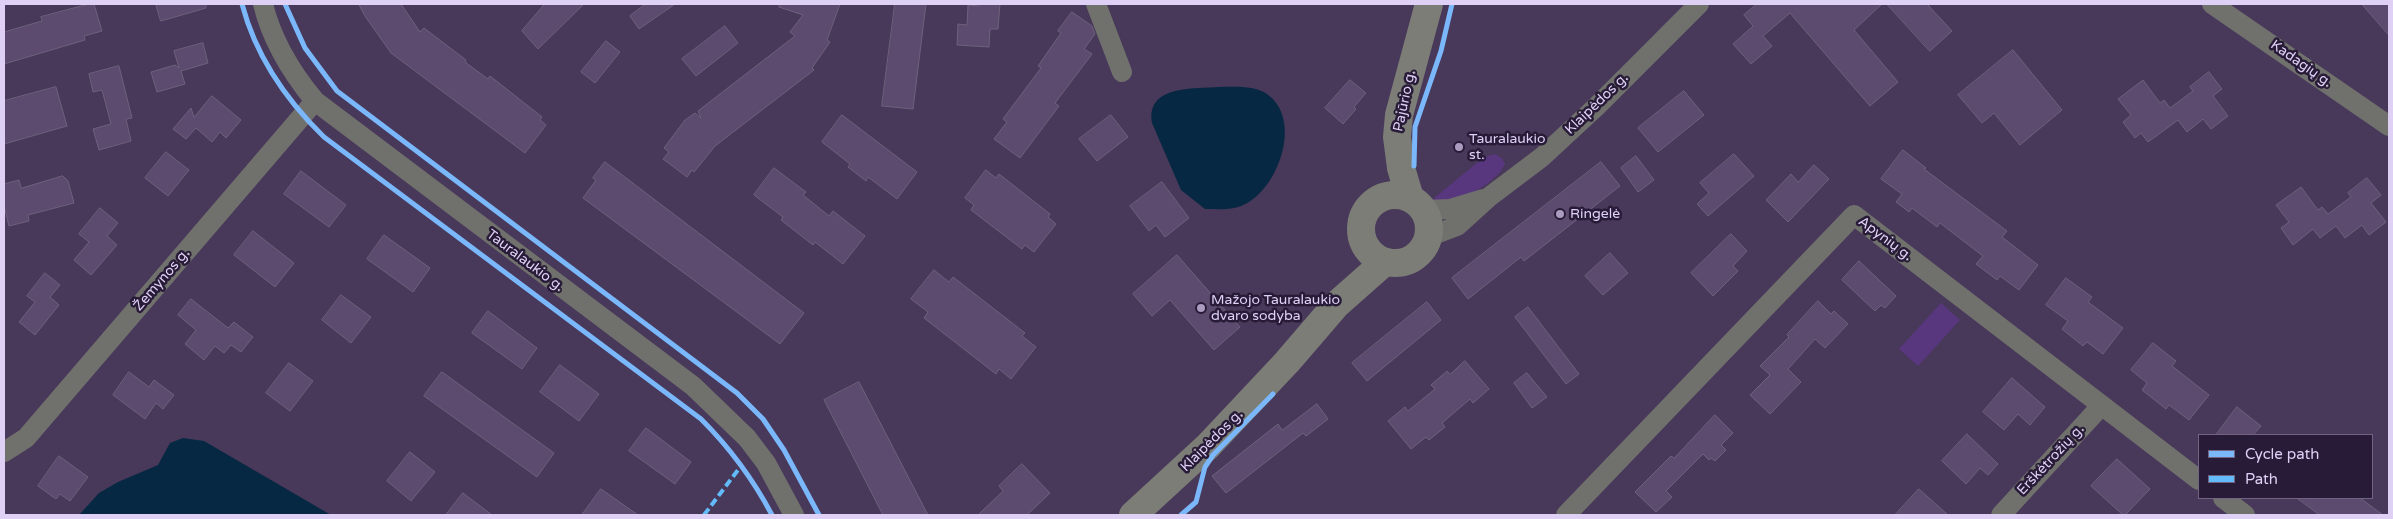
<!DOCTYPE html>
<meta charset="utf-8">
<style>
body{margin:0}
#map{position:relative;width:2393px;height:519px;overflow:hidden;background:#483859;font-family:"Varela Round",sans-serif}
canvas{display:block}
.frame{position:absolute;inset:0;border:5px solid #dfd1f6;pointer-events:none}
.legend{position:absolute;left:2198px;top:434px;width:175px;height:65px;box-sizing:border-box;background:#271b37;border:1px solid #716483;margin:0;padding:6px 9px;list-style:none;font-size:15px;color:#dfd1f6}
.legend li{display:flex;align-items:center;gap:10px;height:25px}
.legend b{width:25px;border:1px solid #716483}
</style>
<div id="map">
<canvas width="2393" height="519"></canvas>
<div class="frame"></div>
<ul class="legend">
<li><b style="height:6px;background:#7ab7fb"></b>Cycle path</li>
<li><b style="height:6px;background:#63bbfa"></b>Path</li>
</ul>
</div>
<script>
const ctx = document.querySelector('canvas').getContext('2d');
ctx.lineJoin = 'round';
function paint(path, color) { ctx.fillStyle = color; ctx.fill(path, 'evenodd'); }
function trace(path, color, width, dash) { ctx.strokeStyle = color; ctx.lineWidth = width; ctx.lineCap = dash ? 'butt' : 'round'; ctx.setLineDash(dash || []); ctx.stroke(path); }
function write(font, color, halo, rows, align = 'center') {
  ctx.font = font + ' "Varela Round",sans-serif'; ctx.lineWidth = 5; ctx.setLineDash([]); ctx.textBaseline = 'middle'; ctx.strokeStyle = halo; ctx.fillStyle = color; for (const [text, x, y, turn = 0] of rows) {
    ctx.save(); ctx.translate(x, y); ctx.rotate((+turn || 0) * Math.PI / 180); ctx.textAlign = isNaN(turn) ? turn : align; if (halo) ctx.strokeText(text, 0, 0); ctx.fillText(text, 0, 0); ctx.restore();
  }
}
paint(new Path2D(`
 M 1495,154 L 1502,158 L 1505,164 C 1497,183 1452,209 1433,199 L 1484,157 Z
 M 1941,303 L 1960,320 L 1918,366 L 1899,349 Z`), '#58377f');
paint(new Path2D(`
 M 1218,87 C 1234,87 1254,85 1267,94 C 1302,119 1280,183 1249,202 C 1235,211 1221,209 1205,209 L 1181,190 L 1152,123 C 1146,85 1193,89 1218,87 Z
 M 183,438 L 204,441 L 331,515 L 79,515 L 99,493 L 118,482 L 158,465 L 170,443 Z`), '#062842');
const building = new Path2D(`
 M 89,4 L 94,4 L 102,31 L 84,36 L 85,40 L 4,64 L 4,32 L 42,21 L 41,17 Z
 M 156,4 L 206,4 L 206,8 L 161,21 Z
 M 359,4 L 401,4 L 420,32 L 424,28 L 466,60 L 465,62 L 488,79 L 490,76 L 542,117 L 540,120 L 546,125 L 525,153 L 391,53 L 365,16 Z
 M 545,4 L 584,4 L 538,49 L 522,31 Z
 M 646,4 L 675,4 L 639,29 L 630,16 Z
 M 780,4 L 840,4 L 827,40 L 830,42 L 812,68 L 814,70 L 715,146 L 694,172 L 692,170 L 687,177 L 663,159 L 669,152 L 664,148 L 685,120 L 695,113 L 701,118 L 698,111 L 795,36 L 790,32 L 803,15 L 779,7 Z
 M 895,4 L 926,4 L 913,109 L 882,106 Z
 M 979,4 L 1000,4 L 998,29 L 990,29 L 989,47 L 957,45 L 958,24 L 967,25 L 968,5 L 979,6 Z
 M 1757,4 L 1882,4 L 1854,30 L 1898,82 L 1870,106 L 1790,13 L 1763,36 L 1772,46 L 1751,64 L 1733,44 L 1753,26 L 1744,15 Z
 M 1887,4 L 1927,4 L 1952,31 L 1930,51 Z
 M 2362,4 L 2389,4 L 2389,35 Z
 M 1072,12 L 1092,26 L 1095,34 L 1084,49 L 1092,54 L 1055,103 L 1059,106 L 1020,158 L 994,139 L 1007,122 L 1003,119 L 1041,68 L 1038,66 L 1061,33 L 1058,31 Z
 M 725,26 L 738,43 L 696,76 L 682,59 Z
 M 606,41 L 620,52 L 595,83 L 581,72 Z
 M 203,43 L 208,63 L 181,71 L 185,84 L 157,92 L 151,72 L 175,65 L 179,68 L 174,51 Z
 M 2013,50 L 2062,110 L 2020,145 L 1994,113 L 1982,123 L 1958,95 Z
 M 119,66 L 132,118 L 126,119 L 131,141 L 99,150 L 93,129 L 111,124 L 102,90 L 93,92 L 89,74 Z
 M 2209,72 L 2222,89 L 2213,96 L 2228,116 L 2211,129 L 2203,119 L 2187,132 L 2178,120 L 2148,142 L 2141,133 L 2135,138 L 2123,122 L 2131,115 L 2118,99 L 2143,80 L 2160,103 L 2164,100 L 2170,108 L 2193,91 L 2190,87 Z
 M 1350,80 L 1366,93 L 1354,107 L 1356,109 L 1343,124 L 1325,108 Z
 M 56,87 L 67,126 L 4,144 L 4,101 Z
 M 1684,91 L 1704,115 L 1658,152 L 1638,128 Z
 M 212,96 L 241,120 L 226,138 L 220,132 L 212,142 L 196,128 L 186,139 L 173,129 L 191,108 L 194,117 Z
 M 842,115 L 917,172 L 897,199 L 868,177 L 866,181 L 848,167 L 850,164 L 822,142 Z
 M 1111,115 L 1128,137 L 1097,161 L 1079,139 Z
 M 1903,150 L 1926,168 L 1924,169 L 2007,231 L 2002,237 L 2038,265 L 2019,290 L 2000,276 L 1997,280 L 1976,264 L 1983,256 L 1940,223 L 1937,227 L 1912,208 L 1909,212 L 1896,202 L 1902,194 L 1881,179 Z
 M 166,152 L 189,170 L 168,196 L 145,178 Z
 M 1734,154 L 1754,176 L 1708,216 L 1697,204 L 1709,193 L 1700,183 Z
 M 1636,156 L 1654,180 L 1638,192 L 1621,168 Z
 M 605,162 L 804,313 L 780,344 L 583,198 L 596,180 L 593,178 Z
 M 1601,162 L 1620,186 L 1524,261 L 1521,257 L 1468,299 L 1452,278 Z
 M 1814,165 L 1829,179 L 1788,222 L 1766,200 L 1791,174 L 1798,182 Z
 M 774,168 L 806,192 L 803,195 L 829,216 L 833,211 L 865,236 L 843,264 L 815,242 L 813,245 L 781,220 L 783,217 L 754,195 Z
 M 986,170 L 996,178 L 999,174 L 1050,214 L 1048,217 L 1056,224 L 1034,252 L 1025,245 L 1022,249 L 971,210 L 974,205 L 965,198 Z
 M 301,171 L 346,205 L 329,227 L 284,194 Z
 M 63,176 L 68,181 L 74,203 L 28,215 L 29,221 L 9,226 L 4,206 L 4,184 L 19,180 L 21,188 Z
 M 2367,178 L 2381,195 L 2371,203 L 2386,222 L 2369,235 L 2362,225 L 2345,238 L 2336,226 L 2320,238 L 2313,229 L 2293,245 L 2281,228 L 2289,222 L 2276,205 L 2301,187 L 2318,210 L 2322,207 L 2328,214 L 2351,197 L 2348,193 Z
 M 1162,182 L 1189,218 L 1165,237 L 1156,225 L 1149,231 L 1130,206 Z
 M 100,208 L 118,223 L 107,236 L 117,245 L 91,275 L 74,260 L 89,242 L 79,234 Z
 M 253,231 L 294,263 L 275,287 L 234,255 Z
 M 1731,234 L 1747,251 L 1733,266 L 1738,271 L 1713,296 L 1691,273 Z
 M 384,235 L 430,268 L 413,292 L 367,259 Z
 M 1610,253 L 1628,273 L 1603,295 L 1585,276 Z
 M 1177,255 L 1240,327 L 1214,350 L 1170,300 L 1152,316 L 1133,294 Z
 M 1859,261 L 1896,296 L 1885,308 L 1881,305 L 1875,311 L 1842,280 Z
 M 934,270 L 949,282 L 953,277 L 1025,333 L 1022,336 L 1036,347 L 1011,379 L 999,369 L 996,374 L 924,318 L 928,312 L 911,299 Z
 M 45,273 L 60,285 L 50,297 L 59,305 L 35,335 L 19,322 L 35,302 L 27,296 Z
 M 2066,278 L 2092,297 L 2088,302 L 2123,328 L 2103,354 L 2087,342 L 2083,346 L 2062,329 L 2068,321 L 2046,305 Z
 M 341,295 L 371,317 L 351,343 L 322,320 Z
 M 191,299 L 228,328 L 234,322 L 253,337 L 241,352 L 231,345 L 224,353 L 215,346 L 204,360 L 185,344 L 196,330 L 178,315 Z
 M 1818,301 L 1831,314 L 1834,311 L 1848,324 L 1825,348 L 1815,339 L 1788,369 L 1801,382 L 1770,414 L 1750,395 L 1770,375 L 1760,366 L 1789,337 L 1787,335 Z
 M 1427,302 L 1441,320 L 1367,381 L 1352,363 Z
 M 1528,307 L 1579,374 L 1566,384 L 1515,317 Z
 M 488,311 L 537,348 L 522,369 L 472,333 Z
 M 2153,343 L 2176,361 L 2172,366 L 2209,395 L 2189,420 L 2169,405 L 2166,409 L 2142,390 L 2147,383 L 2131,370 Z
 M 1465,361 L 1489,389 L 1473,403 L 1470,399 L 1442,423 L 1445,427 L 1429,440 L 1426,437 L 1411,449 L 1388,421 L 1405,407 L 1408,411 L 1435,389 L 1431,385 L 1447,371 L 1450,374 Z
 M 289,363 L 313,381 L 290,411 L 266,393 Z
 M 560,365 L 599,394 L 579,421 L 540,392 Z
 M 129,372 L 149,387 L 154,380 L 174,395 L 163,409 L 156,403 L 145,419 L 113,395 Z
 M 442,372 L 554,453 L 537,477 L 424,396 Z
 M 1527,373 L 1547,397 L 1532,408 L 1514,383 Z
 M 2012,378 L 2045,407 L 2030,425 L 2018,414 L 2004,430 L 1983,412 Z
 M 859,382 L 928,515 L 883,515 L 824,400 Z
 M 1317,404 L 1328,419 L 1306,436 L 1303,433 L 1226,493 L 1212,476 L 1278,424 L 1282,430 Z
 M 2237,407 L 2261,426 L 2253,435 L 2216,435 Z
 M 1715,415 L 1733,433 L 1721,445 L 1726,450 L 1715,461 L 1711,458 L 1709,460 L 1703,454 L 1666,491 L 1672,497 L 1656,512 L 1635,492 L 1671,456 L 1674,458 Z
 M 646,428 L 691,462 L 675,484 L 629,451 Z
 M 1967,434 L 1998,464 L 1988,475 L 1980,468 L 1966,484 L 1942,461 Z
 M 410,452 L 435,472 L 411,501 L 387,481 Z
 M 59,456 L 88,477 L 70,501 L 60,494 L 56,499 L 38,486 Z
 M 2117,459 L 2150,489 L 2125,515 L 2123,515 L 2091,486 Z
 M 1022,464 L 1050,493 L 1027,515 L 978,515 L 1003,491 L 999,486 Z
 M 601,489 L 638,515 L 582,515 Z
 M 1919,489 L 1948,515 L 1895,515 Z
 M 463,493 L 492,515 L 446,515 Z
 M 2297,498 L 2360,498 L 2383,515 L 2320,515 Z`);
paint(building, '#5c4b6e');
trace(building, '#6d617c', 1);
trace(new Path2D(`
 M 263,4 C 272,41 291,72 315,101 L 693,386 L 747,438 L 766,463 L 794,515
 M 1096,4 L 1122,72
 M 2212,4 L 2389,126
 M 1424,210 L 1450,209 L 1483,199
 M 1428,237 L 1457,226 L 1489,197 L 1542,157 L 1597,106 L 1699,4
 M 4,452 L 26,438 L 315,101
 M 2223,498 L 2245,515
 M 1566,515 L 1854,215 L 2199,480
 M 2001,515 L 2102,405`), '#70716d', 20);
trace(new Path2D(`
 M1361 229a34 34 0 1 1 68 0a34 34 0 1 1-68 0Z
 M 1410,198 L 1401,168 L 1397,137 L 1399,115 L 1429,4
 M 1133,515 L 1208,446 L 1287,362 L 1336,305 L 1379,267 L 1387,262`), '#7b7d76', 28);
trace(new Path2D(`
 M 704,515 L 741,466`), '#63bbfa', 4, [8, 4]);
trace(new Path2D(`
 M 242,4 C 256,57 285,99 324,137 L 701,419 C 730,448 753,479 772,515
 M 285,4 L 305,48 L 337,91 L 737,393 L 763,419 L 784,450 L 819,515
 M 1414,166 L 1415,127 L 1441,51 L 1452,4
 M 1181,515 L 1196,502 L 1205,467 L 1213,455 L 1273,394`), '#7ab7fb', 5);
for (const [x, y, r, color] of [
 [1459,147,5,"#aa9bbf"],
 [1560,214,5,"#aa9bbf"],
 [1201,308,5,"#aa9bbf"]
]) { const dot = new Path2D(); dot.arc(x, y, r, 0, 2 * Math.PI); ctx.fillStyle = color; ctx.fill(dot); trace(dot, '#271b37', 2); }
write('14px', '#dfd1f6', '#271b37', [
 ["Kadagių g.",2301,64,35],
 ["Pajūrio g.",1405,101,-78],
 ["Klaipėdos g.",1597,104,-44],
 ["Apynių g.",1885,239,37],
 ["Tauralaukio g.",525,261,37],
 ["Žemynos g.",162,280,-49],
 ["Klaipėdos g.",1212,441,-45],
 ["Erškėtrožių g.",2051,460,-47]
]);
write('14px', '#dfd1f6', '#271b37', [
 ["Tauralaukio",1469,139],
 ["st.",1469,155],
 ["Ringelė",1570,214],
 ["Mažojo Tauralaukio",1211,300],
 ["dvaro sodyba",1211,316]
], 'left');
</script>
